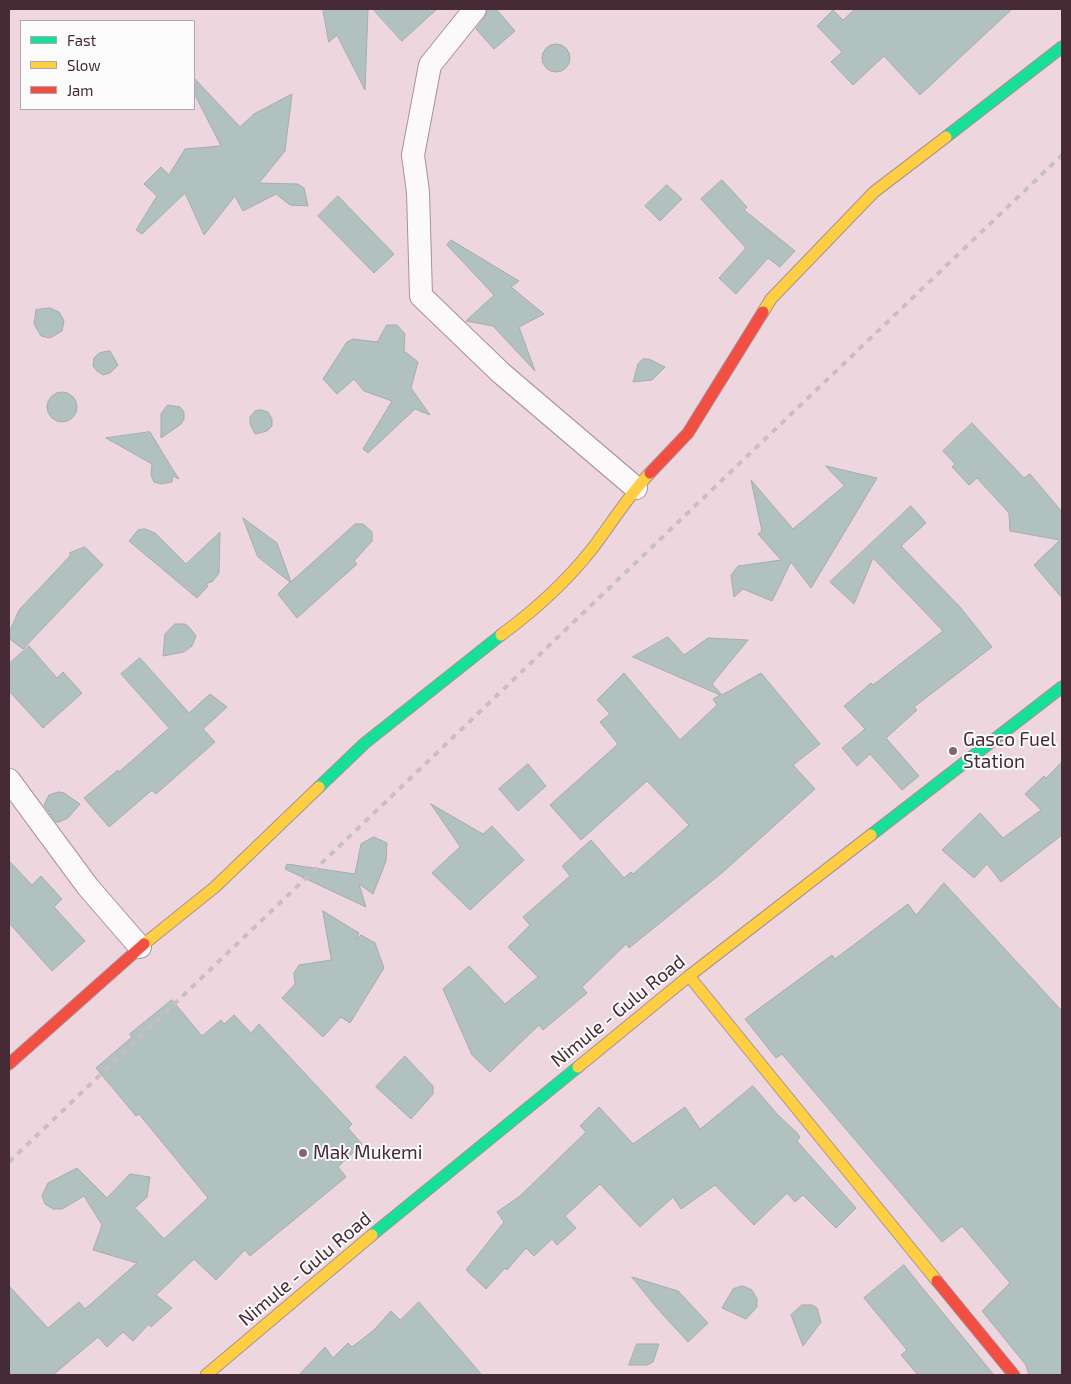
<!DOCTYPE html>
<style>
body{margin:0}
#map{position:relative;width:1071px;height:1384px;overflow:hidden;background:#eed6df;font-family:"Exo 2",sans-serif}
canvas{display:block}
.frame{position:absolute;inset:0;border:10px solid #462a35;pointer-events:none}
.legend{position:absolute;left:20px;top:20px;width:175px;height:90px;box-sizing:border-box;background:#fbfbfb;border:1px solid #b3a7ac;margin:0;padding:6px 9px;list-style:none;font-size:15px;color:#462a35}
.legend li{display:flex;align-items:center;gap:10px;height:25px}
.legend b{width:25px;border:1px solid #b3a7ac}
</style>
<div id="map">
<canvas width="1071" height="1384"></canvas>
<div class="frame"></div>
<ul class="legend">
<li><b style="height:6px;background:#16e098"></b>Fast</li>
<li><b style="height:6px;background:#ffcf43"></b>Slow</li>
<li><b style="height:6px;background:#f24e42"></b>Jam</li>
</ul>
</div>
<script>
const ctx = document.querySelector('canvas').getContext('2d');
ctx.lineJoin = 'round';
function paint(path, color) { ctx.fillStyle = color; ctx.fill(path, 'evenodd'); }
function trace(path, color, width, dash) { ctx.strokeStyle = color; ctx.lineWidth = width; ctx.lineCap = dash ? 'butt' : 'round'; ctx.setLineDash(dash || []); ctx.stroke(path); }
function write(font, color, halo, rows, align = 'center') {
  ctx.font = font + ' "Exo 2",sans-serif'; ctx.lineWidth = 4; ctx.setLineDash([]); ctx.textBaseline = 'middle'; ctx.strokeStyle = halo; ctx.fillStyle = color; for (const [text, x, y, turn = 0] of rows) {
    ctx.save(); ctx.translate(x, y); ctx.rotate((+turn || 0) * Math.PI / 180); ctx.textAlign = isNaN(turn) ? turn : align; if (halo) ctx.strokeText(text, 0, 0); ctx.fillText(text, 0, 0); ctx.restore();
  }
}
const building = new Path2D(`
 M 323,9 L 368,9 L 365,90 L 337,35 L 329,42 Z
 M 373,9 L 437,9 L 402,41 Z
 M 488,9 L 496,9 L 515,31 L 494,49 L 476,29 L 485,17 Z
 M 855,9 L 1012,9 L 920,95 L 884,56 L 853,85 L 831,62 L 842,52 L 817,26 L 833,10 L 843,20 Z
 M542 58a14 14 0 1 1 28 0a14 14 0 1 1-28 0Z
 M 194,78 L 240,127 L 254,114 L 292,94 L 285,151 L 259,183 L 298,184 L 304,188 L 308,206 L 290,205 L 276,194 L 243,211 L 235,196 L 204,235 L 185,193 L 142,234 L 136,230 L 157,196 L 144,184 L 161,167 L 169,175 L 185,149 L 221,146 L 194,93 Z
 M 722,180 L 747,207 L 744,210 L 795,251 L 780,267 L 768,258 L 736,294 L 719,278 L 746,248 L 701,199 Z
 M 667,185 L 682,199 L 660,221 L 645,206 Z
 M 338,196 L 394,254 L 374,273 L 318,216 Z
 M 451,240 L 519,281 L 511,287 L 544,314 L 519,327 L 535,371 L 493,326 L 466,321 L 494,295 L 447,245 Z
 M 50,308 L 59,312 L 64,321 L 62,331 L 50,338 L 41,336 L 34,324 L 36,310 Z
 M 387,325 L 397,325 L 405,334 L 404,351 L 418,362 L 411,388 L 430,415 L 415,409 L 368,453 L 363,449 L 392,401 L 364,391 L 354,379 L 337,394 L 323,379 L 347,342 L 353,339 L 377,342 Z
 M 110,351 L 118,365 L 110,373 L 103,375 L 97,371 L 93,366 L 94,358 L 99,353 Z
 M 643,359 L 649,359 L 665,367 L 652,380 L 633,382 L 638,364 Z
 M47 407a15 15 0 1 1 30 0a15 15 0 1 1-30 0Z
 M 168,405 L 180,407 L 184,412 L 184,419 L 181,424 L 161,438 L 161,414 Z
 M 262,410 L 268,412 L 272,419 L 272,426 L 267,431 L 255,434 L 250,424 L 250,417 L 255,411 Z
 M 972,423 L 1024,478 L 1030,474 L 1062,512 L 1062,598 L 1034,565 L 1060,540 L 1010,531 L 1009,513 L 977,478 L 969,485 L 952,467 L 955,464 L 943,451 Z
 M 150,432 L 173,470 L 179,479 L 173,476 L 172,482 L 161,484 L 154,482 L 151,475 L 152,464 L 106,438 Z
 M 826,466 L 877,478 L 811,588 L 791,562 L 772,601 L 743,589 L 734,597 L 731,575 L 738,566 L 781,560 L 758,534 L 762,531 L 751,480 L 793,529 L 844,486 Z
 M 911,506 L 926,523 L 901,546 L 960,607 L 992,647 L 914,707 L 917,710 L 886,738 L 919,776 L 902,790 L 870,754 L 857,766 L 842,748 L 865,729 L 844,706 L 871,683 L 873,685 L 943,631 L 873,558 L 854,604 L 830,582 Z
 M 243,518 L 277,543 L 291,582 L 355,524 L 363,524 L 372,532 L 372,541 L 354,561 L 357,564 L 297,618 L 278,594 L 290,582 L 258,557 Z
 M 145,529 L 155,533 L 186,564 L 220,532 L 219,573 L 213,581 L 206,584 L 208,586 L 197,598 L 129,541 L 138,530 Z
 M 85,547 L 103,565 L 23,649 L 11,640 L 9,633 L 19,610 L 70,556 L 70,553 Z
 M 175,624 L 185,624 L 189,627 L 196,636 L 192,646 L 184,652 L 163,656 L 165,634 Z
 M 668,637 L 684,655 L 708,638 L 748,640 L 712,684 L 722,695 L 761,673 L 820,744 L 793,765 L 815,789 L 723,872 L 629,948 L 626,944 L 582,987 L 587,993 L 543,1030 L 539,1025 L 490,1072 L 472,1055 L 443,989 L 469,966 L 505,1004 L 538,977 L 508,947 L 530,925 L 523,917 L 570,876 L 562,866 L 591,840 L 624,878 L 631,872 L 633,874 L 689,825 L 647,781 L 581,840 L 550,805 L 618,744 L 600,722 L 610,714 L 597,700 L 624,673 L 680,740 L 717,705 L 713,699 L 720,695 L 633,657 Z
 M 29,646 L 57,678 L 63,672 L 82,693 L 43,728 L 9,691 L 9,664 Z
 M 140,658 L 189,713 L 210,694 L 227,707 L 203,729 L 215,742 L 156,794 L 152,790 L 109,827 L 84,798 L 118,770 L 119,772 L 169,728 L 121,674 Z
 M 1062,762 L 1062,835 L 1001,882 L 987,864 L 974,878 L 942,850 L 980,813 L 1003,838 L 1041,810 L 1025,794 L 1044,776 L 1046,778 Z
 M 528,764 L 546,786 L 518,811 L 499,789 Z
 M 59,792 L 64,793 L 80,804 L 68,818 L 59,822 L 56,822 L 44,805 L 49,795 Z
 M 431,804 L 483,834 L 492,826 L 524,860 L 470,910 L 432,873 L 460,847 Z
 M 374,837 L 387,843 L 386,861 L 373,894 L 359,884 L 366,907 L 285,869 L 287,864 L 355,874 L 361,844 Z
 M 9,861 L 32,885 L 41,876 L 62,899 L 54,907 L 85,941 L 52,971 L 9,923 Z
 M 944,883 L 1062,1011 L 1062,1375 L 1029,1375 L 1026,1365 L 982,1311 L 1010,1283 L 962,1226 L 942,1242 L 782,1054 L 776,1058 L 745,1019 L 832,955 L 835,959 L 908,904 L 916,915 Z
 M 323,911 L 359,933 L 356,940 L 361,935 L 375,943 L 384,968 L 350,1023 L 341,1017 L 323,1037 L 282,998 L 295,984 L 294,973 L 299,965 L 331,960 Z
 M 172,1000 L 202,1036 L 221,1020 L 224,1024 L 234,1015 L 251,1033 L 259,1024 L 352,1124 L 348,1128 L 362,1144 L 338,1167 L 346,1177 L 250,1256 L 245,1250 L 216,1280 L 194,1259 L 156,1295 L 172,1308 L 151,1327 L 149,1324 L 133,1341 L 123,1332 L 107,1347 L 98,1337 L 53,1375 L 9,1375 L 9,1286 L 48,1328 L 79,1302 L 85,1309 L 137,1263 L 93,1250 L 102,1225 L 84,1196 L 62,1209 L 53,1209 L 45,1204 L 42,1196 L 48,1183 L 77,1168 L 107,1198 L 130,1174 L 150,1177 L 147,1197 L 135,1208 L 164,1239 L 208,1198 L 139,1114 L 136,1116 L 96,1068 L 132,1037 L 130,1034 Z
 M 405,1056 L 433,1086 L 433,1094 L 411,1119 L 376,1087 Z
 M 753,1086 L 777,1114 L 797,1133 L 800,1137 L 797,1141 L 856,1208 L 836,1228 L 803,1195 L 795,1202 L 787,1193 L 754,1225 L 715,1185 L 681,1209 L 673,1197 L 640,1227 L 600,1184 L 565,1216 L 576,1228 L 557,1245 L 552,1239 L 534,1256 L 526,1248 L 507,1270 L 505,1268 L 486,1289 L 466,1270 L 504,1222 L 497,1212 L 520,1196 L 586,1132 L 580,1126 L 599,1107 L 633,1144 L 685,1107 L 700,1129 Z
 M 904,1265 L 920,1285 L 994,1375 L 918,1375 L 901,1355 L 907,1350 L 864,1298 Z
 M 632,1277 L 678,1291 L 708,1323 L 688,1342 L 656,1307 Z
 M 743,1286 L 752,1290 L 757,1299 L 757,1307 L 746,1319 L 722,1308 L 733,1289 Z
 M 419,1302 L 482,1375 L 299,1375 L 325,1347 L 333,1358 L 348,1343 L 352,1347 L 374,1330 L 391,1311 L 400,1320 Z
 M 802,1305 L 812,1305 L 817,1308 L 821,1322 L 803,1346 L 791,1315 Z
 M 637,1344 L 659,1344 L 653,1362 L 647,1365 L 629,1365 Z`);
paint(building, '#b0c1bf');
trace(building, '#a6acac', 1);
const street = new Path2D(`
 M 475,9 L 430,65 L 413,155 L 418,192 L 421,296 L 501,373 L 636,488
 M 9,780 L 88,887 L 140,947`);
const fast = new Path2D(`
 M 946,137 L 1062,47
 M 319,787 L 365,743 L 501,635
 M 871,835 L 1062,687
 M 372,1235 L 578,1067`);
const slow = new Path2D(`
 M 763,312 L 771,299 L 874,192 L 946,137
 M 501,635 C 535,610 566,582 592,549 C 611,524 628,496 650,473
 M 144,944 L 215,887 L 319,787
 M 689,976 L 937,1281
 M 578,1067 L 689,976 L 871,835
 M 206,1375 L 372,1235`);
const jam = new Path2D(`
 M 650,473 L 688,433 L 763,312
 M 9,1064 L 144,944
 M 937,1281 L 1014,1375`);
trace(street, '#a8919a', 24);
trace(fast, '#a8919a', 13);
trace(slow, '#a8919a', 13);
trace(jam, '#a8919a', 13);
trace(street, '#fcf9fa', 22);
trace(fast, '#16e098', 11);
trace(slow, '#ffcf43', 11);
trace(jam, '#f24e42', 11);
trace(new Path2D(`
 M 9,1162 L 1062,155`), '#c7bfc2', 4, [6, 6]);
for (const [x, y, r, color] of [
 [953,751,5,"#816670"],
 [303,1153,5,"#816670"]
]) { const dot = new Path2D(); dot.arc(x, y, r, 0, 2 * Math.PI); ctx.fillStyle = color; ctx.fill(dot); trace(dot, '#fbfbfb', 2); }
write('19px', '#462a35', '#fbfbfb', [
 ["Gasco Fuel",963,740],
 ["Station",963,762],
 ["Mak Mukemi",313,1153]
], 'left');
write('19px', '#462a35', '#fbfbfb', [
 ["Nimule - Gulu Road",618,1011,-39],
 ["Nimule - Gulu Road",305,1269,-40]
]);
</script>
